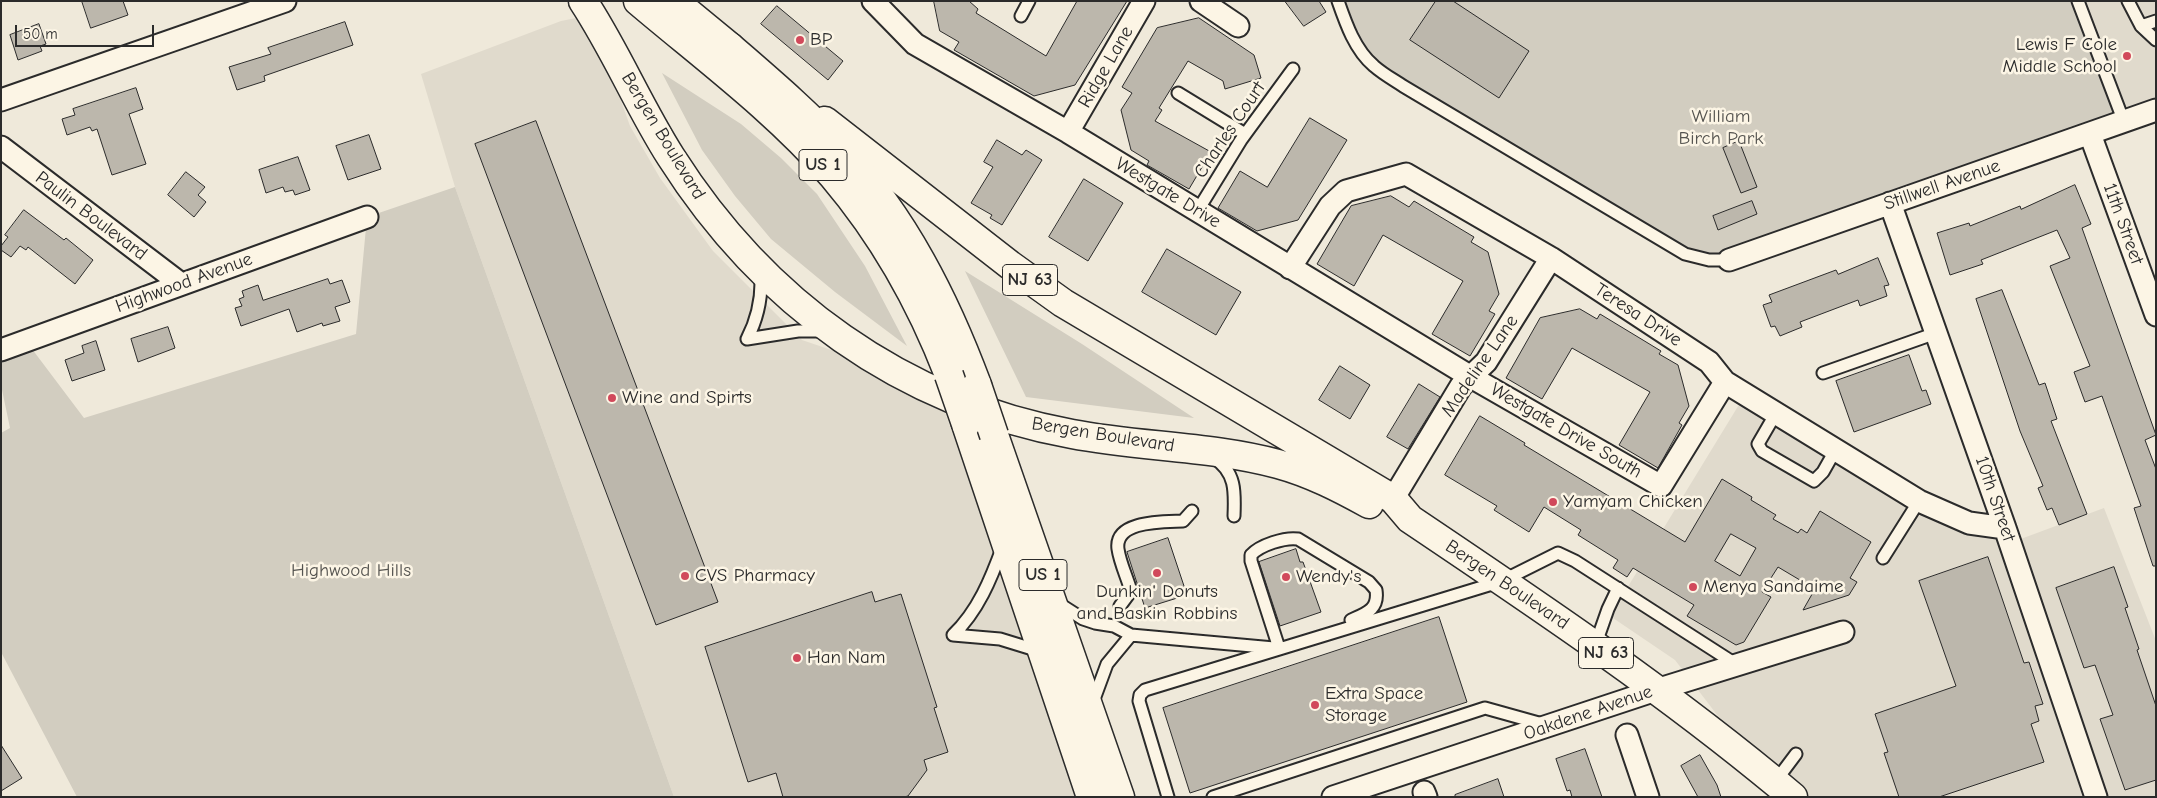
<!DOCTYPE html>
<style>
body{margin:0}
#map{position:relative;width:2157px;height:798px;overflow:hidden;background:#efe9da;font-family:"Comic Neue",sans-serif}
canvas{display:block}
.frame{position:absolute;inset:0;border:2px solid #2b2b2b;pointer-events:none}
.scale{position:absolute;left:15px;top:25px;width:139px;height:22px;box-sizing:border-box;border:2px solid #2b2b2b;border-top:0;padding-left:6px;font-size:15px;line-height:18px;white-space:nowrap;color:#2b2b2b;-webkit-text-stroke:4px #fcf5e5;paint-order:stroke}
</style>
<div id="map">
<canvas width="2157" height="798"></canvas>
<div class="frame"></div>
<div class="scale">50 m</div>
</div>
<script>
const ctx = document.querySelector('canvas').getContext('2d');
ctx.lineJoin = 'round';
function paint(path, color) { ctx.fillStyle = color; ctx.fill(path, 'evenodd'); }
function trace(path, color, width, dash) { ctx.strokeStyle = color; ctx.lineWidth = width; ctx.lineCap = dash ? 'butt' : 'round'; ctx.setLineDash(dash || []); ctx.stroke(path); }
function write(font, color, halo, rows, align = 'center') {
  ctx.font = font + ' "Comic Neue",sans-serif'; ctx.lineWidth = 5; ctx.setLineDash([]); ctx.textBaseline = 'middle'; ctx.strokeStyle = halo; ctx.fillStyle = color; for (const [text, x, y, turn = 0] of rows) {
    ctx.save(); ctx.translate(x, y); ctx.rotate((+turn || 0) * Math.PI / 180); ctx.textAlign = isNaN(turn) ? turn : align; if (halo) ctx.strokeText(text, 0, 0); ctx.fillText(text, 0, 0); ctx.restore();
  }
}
paint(new Path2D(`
 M 2077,1 L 2156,1 L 2156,110 L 2124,122 Z
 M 576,18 L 593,28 L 620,83 L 621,101 L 630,126 L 660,178 L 713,251 L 802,340 L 849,356 L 944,409 L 1079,797 L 674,797 L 455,187 L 421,74 L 561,21 Z
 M 1751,385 L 1923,495 L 2010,543 L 2104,508 L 2156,641 L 2156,797 L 1793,797 L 1757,767 L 1675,660 L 1610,616 Z`), '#e0dacc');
paint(new Path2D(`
 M 1338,1 L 2077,1 L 2124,122 L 1729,260 L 1685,254 L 1374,66 Z
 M 662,73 L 741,124 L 781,158 L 817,194 L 865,266 L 907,346 L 835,292 L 771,239 L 735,196 L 702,150 Z
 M 455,187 L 674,797 L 77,797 L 1,652 L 1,433 L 10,428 L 1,385 L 1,350 L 26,341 L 84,418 L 356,334 L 367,217 Z
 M 965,271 L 1082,344 L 1194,418 L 1026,397 Z`), '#d2cdc0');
const building = new Path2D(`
 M 82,1 L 123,1 L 128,15 L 91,28 Z
 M 934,1 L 969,1 L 978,9 L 976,13 L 1046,56 L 1077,1 L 1127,1 L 1075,85 L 1034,96 L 954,50 L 959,42 L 940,31 Z
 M 1285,1 L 1319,1 L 1326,12 L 1304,26 Z
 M 1436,1 L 1453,1 L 1529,51 L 1499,98 L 1410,40 Z
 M 777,6 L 843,61 L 828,80 L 761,24 Z
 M 1199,18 L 1254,55 L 1261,78 L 1225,89 L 1223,81 L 1188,61 L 1159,108 L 1162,110 L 1155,121 L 1211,152 L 1189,189 L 1147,165 L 1149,161 L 1131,150 L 1121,110 L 1132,93 L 1122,87 L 1157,28 Z
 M 345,22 L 353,45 L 264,76 L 265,81 L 237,90 L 229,67 L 271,54 L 268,48 Z
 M 39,24 L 46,44 L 40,46 L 42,51 L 18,60 L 10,35 Z
 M 136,88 L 143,109 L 129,114 L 146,164 L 112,175 L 97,129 L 92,131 L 90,127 L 67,135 L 62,119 L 75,115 L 73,109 Z
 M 1310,118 L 1347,140 L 1298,220 L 1257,231 L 1218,208 L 1240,171 L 1267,187 Z
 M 536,121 L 718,602 L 656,625 L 475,144 Z
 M 369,135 L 381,169 L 348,180 L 336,146 Z
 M 997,140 L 1022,155 L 1026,150 L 1042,160 L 1002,225 L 990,218 L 992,215 L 971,203 L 993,167 L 984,162 Z
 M 1739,141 L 1757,187 L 1741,193 L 1723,148 Z
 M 298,157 L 310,190 L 295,195 L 293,190 L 285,192 L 283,187 L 266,193 L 259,170 Z
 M 186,172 L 205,187 L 198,195 L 206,202 L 194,217 L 168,195 Z
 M 1084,179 L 1123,203 L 1088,261 L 1049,237 Z
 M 2075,185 L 2091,224 L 2082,228 L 2156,435 L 2145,440 L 2156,469 L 2156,566 L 2153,566 L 2134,508 L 2141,506 L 2102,396 L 2085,402 L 2074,372 L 2090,366 L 2050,266 L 2070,258 L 2057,230 L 1981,260 L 1983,264 L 1950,275 L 1937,233 L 1969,223 L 1970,226 L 2020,206 L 2021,209 Z
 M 1391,196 L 1409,207 L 1414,201 L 1474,237 L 1471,242 L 1488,252 L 1499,294 L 1489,311 L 1495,314 L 1470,356 L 1432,334 L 1463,281 L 1383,235 L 1354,286 L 1317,264 L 1351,206 Z
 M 1752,201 L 1757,214 L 1718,230 L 1713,216 Z
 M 24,210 L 64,240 L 66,238 L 93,260 L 75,284 L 28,247 L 26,250 L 20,246 L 11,257 L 1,250 L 1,246 L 8,237 L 5,235 Z
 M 1167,249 L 1241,292 L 1216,335 L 1142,292 Z
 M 1878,258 L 1889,285 L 1884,286 L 1887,296 L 1860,306 L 1858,300 L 1800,322 L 1802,327 L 1780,336 L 1775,326 L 1771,327 L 1763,305 L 1772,302 L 1769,295 L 1836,270 L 1838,274 Z
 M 328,279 L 330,284 L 342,280 L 350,302 L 335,307 L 340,321 L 323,326 L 322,323 L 297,332 L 289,309 L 241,326 L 235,308 L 242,306 L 239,299 L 244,297 L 242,291 L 258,285 L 263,300 Z
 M 2002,290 L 2039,385 L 2045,383 L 2057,419 L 2051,421 L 2087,514 L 2059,525 L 2052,508 L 2047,510 L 2038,488 L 2043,486 L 2020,431 L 1976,299 Z
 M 1580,309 L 1597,319 L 1600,314 L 1661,351 L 1659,354 L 1678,365 L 1689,406 L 1679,423 L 1682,425 L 1658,468 L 1619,445 L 1650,392 L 1572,348 L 1542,399 L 1506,378 L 1540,318 Z
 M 168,327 L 175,348 L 138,362 L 131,339 Z
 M 96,341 L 105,370 L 72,381 L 65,360 L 84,353 L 82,346 Z
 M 1909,355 L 1922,391 L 1926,390 L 1931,404 L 1854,432 L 1836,381 Z
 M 1340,366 L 1370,385 L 1350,419 L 1319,400 Z
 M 1419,384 L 1440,397 L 1408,449 L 1387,437 Z
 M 1480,416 L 1525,443 L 1524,445 L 1685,542 L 1722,479 L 1752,497 L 1751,500 L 1776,515 L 1773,519 L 1798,533 L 1801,529 L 1807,533 L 1820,511 L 1871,542 L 1850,578 L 1857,582 L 1849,595 L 1803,610 L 1815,589 L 1778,567 L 1762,592 L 1771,597 L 1744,642 L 1736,645 L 1687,616 L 1694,605 L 1633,568 L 1627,577 L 1613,568 L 1618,560 L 1578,535 L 1581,530 L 1544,507 L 1529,532 L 1494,510 L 1497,506 L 1445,475 ZM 1731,534 L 1756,548 L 1740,576 L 1715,561 Z
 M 1168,538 L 1187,595 L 1145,608 L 1127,552 Z
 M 1296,549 L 1300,562 L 1303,562 L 1321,612 L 1280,626 L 1259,562 Z
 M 1988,557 L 2024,663 L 2029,662 L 2043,704 L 2035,706 L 2039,721 L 2031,724 L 2044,762 L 1939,797 L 1899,797 L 1884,753 L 1888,752 L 1875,714 L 1956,686 L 1919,581 Z
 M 2114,567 L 2128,607 L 2125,608 L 2139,649 L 2137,650 L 2156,706 L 2156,780 L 2125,790 L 2100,719 L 2113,715 L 2095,665 L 2084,668 L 2056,588 Z
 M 872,592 L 875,602 L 901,594 L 937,707 L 934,708 L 948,752 L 924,760 L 927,770 L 908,796 L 904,797 L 783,797 L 776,773 L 748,782 L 705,647 Z
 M 1439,617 L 1467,702 L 1190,793 L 1163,708 Z
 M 1,745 L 22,778 L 1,791 Z
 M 1585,749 L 1602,797 L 1572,797 L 1570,790 L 1567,791 L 1556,759 Z
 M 1700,755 L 1717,785 L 1721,797 L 1698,797 L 1681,766 Z
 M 1498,779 L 1504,797 L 1455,797 L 1455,795 Z`);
paint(building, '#bcb7ac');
trace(building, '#2b2b2b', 1);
const service = new Path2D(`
 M 1338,1 C 1346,24 1355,50 1374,66 C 1383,74 1394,80 1403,86 L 1685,254 L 1709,260 L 1729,260
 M 2078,1 L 2124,122
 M 2128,1 L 2141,26 L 2156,40
 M 1021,16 L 1029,1
 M 2141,26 L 2156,21
 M 1178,93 L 1245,134
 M 1198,210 L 1241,140 L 1293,69
 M 747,339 L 798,331 L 824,331
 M 747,339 C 758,318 762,298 761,275
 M 1823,373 L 1936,333
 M 1776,413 L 1758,444 L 1762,451 L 1814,481 L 1823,472 L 1836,449
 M 1214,458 C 1236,472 1235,492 1234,516
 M 1883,558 L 1919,501
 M 1058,603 L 1083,619 L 1095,623 L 1114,626 L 1131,635 L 1274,648
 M 1120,606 L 1131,591 C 1127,577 1120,563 1118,549 C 1114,520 1164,522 1183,521 L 1192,511
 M 953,635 C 978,611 991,579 1003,546
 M 953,635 L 1000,639 L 1039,651
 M 1595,646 L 1608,609 L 1618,588
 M 1279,648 L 1251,561 L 1251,555 C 1260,545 1285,537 1298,539 L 1369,582 L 1376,590 C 1379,609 1367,613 1351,620
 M 1093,702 L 1107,664 L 1131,635
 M 1775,782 L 1796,754
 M 1168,797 L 1139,701 L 1140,695 L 1145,690 L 1502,581 L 1558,553 L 1575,561 L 1737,665
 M 1213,797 L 1485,708 L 1546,725`);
const minor = new Path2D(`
 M 873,1 L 915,44 L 1068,132 L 1471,377 L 1661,486 L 1725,382
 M 1201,1 L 1238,26
 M 1,100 L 285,1
 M 1068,132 L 1144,1
 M 2090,134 L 2156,315
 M 1,147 L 181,284
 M 1890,203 L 2005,528 L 2096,797
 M 1729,260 L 2156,110
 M 1290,268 L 1330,206 L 1346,191 L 1406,174 L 1551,258 L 1709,362 L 1725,382 L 1919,501 L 1969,523 L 2005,528
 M 1,350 L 367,217
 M 1393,499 L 1461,386 L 1486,362 L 1551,258
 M 1627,735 L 1648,797
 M 1424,792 L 1426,797
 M 1333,797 L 1656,690 L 1843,632`);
const primary = new Path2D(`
 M 583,1 C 616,51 639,107 671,157 C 763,302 902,403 1072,434 C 1140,447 1211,446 1278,464 C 1311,473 1340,488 1369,504
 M 825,121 L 1010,265 L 1063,303 L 1393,499 L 1410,519 C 1541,607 1672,695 1793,797`);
const trunk = new Path2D(`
 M 674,1 L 730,47`);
const motorway = new Path2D(`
 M 638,1 C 704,57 776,110 833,176 C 884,236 921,302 949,375
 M 730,47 C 768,80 807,113 841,150 C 904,218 945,299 977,385
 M 966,424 L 1091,797
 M 994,435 L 1120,797`);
trace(service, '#2b2b2b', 15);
trace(minor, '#2b2b2b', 25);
trace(primary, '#2b2b2b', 31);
trace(trunk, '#2b2b2b', 31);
trace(motorway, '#2b2b2b', 31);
trace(service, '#fcf5e5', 11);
trace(minor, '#fcf5e5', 21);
trace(primary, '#fcf5e5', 28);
trace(trunk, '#fcf5e5', 28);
trace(motorway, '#fcf5e5', 28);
const motorwayBridge = new Path2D(`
 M 949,375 L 966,424
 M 977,385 L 994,435`);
trace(motorwayBridge, '#2b2b2b', 31, []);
trace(motorwayBridge, '#fcf5e5', 28);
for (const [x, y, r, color] of [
 [800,40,5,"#d1495b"],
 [2127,56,5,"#d1495b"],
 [612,398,5,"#d1495b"],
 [1553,502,5,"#d1495b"],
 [1157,573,5,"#d1495b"],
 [685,576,5,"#d1495b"],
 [1286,577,5,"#d1495b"],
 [1693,587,5,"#d1495b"],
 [797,658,5,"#d1495b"],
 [1315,705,5,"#d1495b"]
]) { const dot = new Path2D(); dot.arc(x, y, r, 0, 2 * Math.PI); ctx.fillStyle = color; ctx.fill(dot); trace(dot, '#fcf5e5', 2); }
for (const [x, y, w] of [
 [823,165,48],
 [1030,280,55],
 [1043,575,48],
 [1606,653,55]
]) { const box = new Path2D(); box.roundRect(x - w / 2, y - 15.5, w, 31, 4); ctx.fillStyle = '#fcf5e5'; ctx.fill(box); trace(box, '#2b2b2b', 1); }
write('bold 18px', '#2b2b2b', null, [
 ["US 1",823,165],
 ["NJ 63",1030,280],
 ["US 1",1043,575],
 ["NJ 63",1606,653]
]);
write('19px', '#2b2b2b', '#fcf5e5', [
 ["BP",810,40],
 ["Lewis F Cole",2117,45,"right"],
 ["Middle School",2117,67,"right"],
 ["Wine and Spirts",622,398],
 ["Yamyam Chicken",1563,502],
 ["CVS Pharmacy",695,576],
 ["Wendy's",1296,577],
 ["Menya Sandaime",1703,587],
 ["Dunkin' Donuts",1157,592,"center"],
 ["and Baskin Robbins",1157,614,"center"],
 ["Han Nam",807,658],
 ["Extra Space",1325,694],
 ["Storage",1325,716]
], 'left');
write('19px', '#2b2b2b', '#fcf5e5', [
 ["Ridge Lane",1106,67,-60],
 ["Charles Court",1230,130,-56],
 ["Bergen Boulevard",663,136,59],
 ["Stillwell Avenue",1942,185,-19],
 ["Westgate Drive",1168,193,31],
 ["Paulin Boulevard",91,216,37],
 ["11th Street",2123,224,70],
 ["Highwood Avenue",184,283,-20],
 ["Teresa Drive",1638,315,33],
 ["Madeline Lane",1480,366,-55],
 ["Westgate Drive South",1566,431,30],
 ["Bergen Boulevard",1103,435,9],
 ["10th Street",1995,499,71],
 ["Bergen Boulevard",1507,585,34],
 ["Oakdene Avenue",1588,713,-19]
]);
write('19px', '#555450', '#fcf5e5', [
 ["William",1721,117],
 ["Birch Park",1721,139],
 ["Highwood Hills",351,571]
]);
</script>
